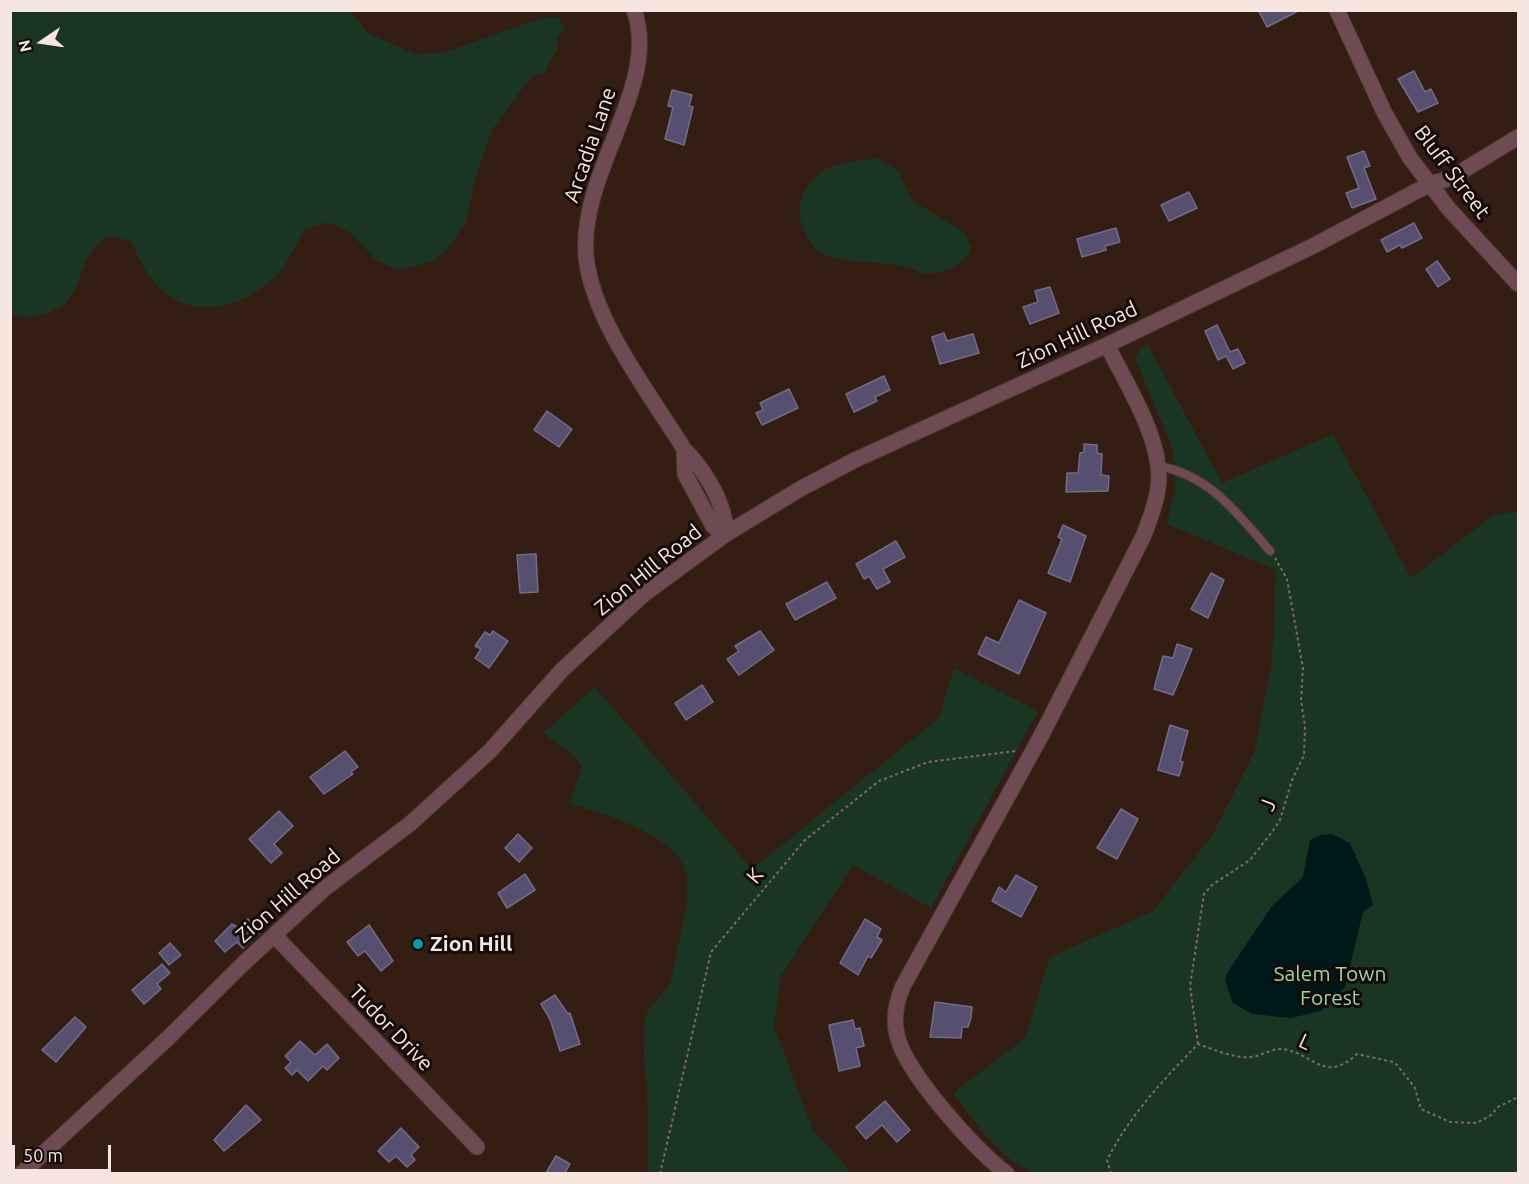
<!DOCTYPE html>
<style>
body{margin:0}
#map{position:relative;width:1529px;height:1184px;overflow:hidden;background:#341d12;font-family:Ubuntu,sans-serif}
canvas{display:block}
.frame{position:absolute;inset:0;border:12px solid #f7e6df;pointer-events:none}
.north{position:absolute;left:12px;top:12px;width:60px;height:60px;-webkit-text-stroke:4px #140a06;paint-order:stroke;rotate:257deg;font-size:16px;font-weight:700;line-height:24px;text-align:center;color:#f7e6df}
.north::after{content:'';display:block;margin:auto;width:21px;height:27px;background:#f7e6df;clip-path:polygon(50% 0,100% 100%,50% 72%,0 100%)}
.scale{position:absolute;left:12px;top:1145px;width:99px;height:27px;box-sizing:border-box;border:3px solid #f7e6df;border-top:0;padding-left:8px;font-size:18px;line-height:21px;white-space:nowrap;color:#f7e6df;-webkit-text-stroke:4px #140a06;paint-order:stroke}
</style>
<div id="map">
<canvas width="1529" height="1184"></canvas>
<div class="frame"></div>
<div class="north">N</div>
<div class="scale">50 m</div>
</div>
<script>
const ctx = document.querySelector('canvas').getContext('2d');
ctx.lineJoin = 'round';
function paint(path, color) { ctx.fillStyle = color; ctx.fill(path, 'evenodd'); }
function trace(path, color, width, dash) { ctx.strokeStyle = color; ctx.lineWidth = width; ctx.lineCap = dash ? 'butt' : 'round'; ctx.setLineDash(dash || []); ctx.stroke(path); }
function write(font, color, halo, rows, align = 'center') {
  ctx.font = font + ' Ubuntu,sans-serif'; ctx.lineWidth = 6; ctx.setLineDash([]); ctx.textBaseline = 'middle'; ctx.strokeStyle = halo; ctx.fillStyle = color; for (const [text, x, y, turn = 0] of rows) {
    ctx.save(); ctx.translate(x, y); ctx.rotate((+turn || 0) * Math.PI / 180); ctx.textAlign = isNaN(turn) ? turn : align; if (halo) ctx.strokeText(text, 0, 0); ctx.fillText(text, 0, 0); ctx.restore();
  }
}
paint(new Path2D(`
 M 10,11 L 350,11 L 369,34 L 415,54 L 442,53 L 539,19 L 558,17 L 565,28 L 557,39 L 557,50 L 544,73 L 531,77 L 492,130 L 475,180 L 466,222 L 448,248 L 432,262 L 398,270 L 376,260 L 349,232 L 328,222 L 304,230 C 296,244 287,266 275,277 C 239,311 184,323 151,278 C 143,268 137,253 131,242 C 123,239 112,234 104,239 C 82,252 82,286 66,303 C 55,313 23,323 11,312 Z
 M 876,158 L 898,171 L 913,201 L 965,233 L 971,247 C 963,269 944,272 923,274 C 903,259 850,266 825,255 C 812,250 808,238 803,227 C 793,205 805,181 826,169 C 841,162 860,161 876,158 Z
 M 1148,345 L 1222,483 L 1333,434 L 1411,578 L 1492,516 L 1518,511 L 1518,1173 L 1037,1173 C 1000,1162 976,1122 953,1093 L 1025,1038 L 1050,957 L 1153,911 L 1213,834 L 1254,753 L 1272,661 L 1276,570 L 1167,524 L 1175,488 L 1173,450 L 1135,358 L 1140,349 Z
 M 954,668 L 1038,711 L 931,908 L 853,865 L 781,976 L 774,1026 L 812,1128 L 852,1173 L 648,1173 L 647,1083 C 644,1070 641,1021 648,1011 C 653,1002 663,995 668,986 C 675,972 676,952 680,937 C 685,915 692,887 683,865 C 669,833 600,812 569,804 L 582,766 L 572,754 L 543,733 L 595,687 L 752,869 L 939,718 Z`), '#1a3622');
paint(new Path2D(`
 M 1332,834 L 1350,843 L 1366,879 L 1373,905 L 1363,912 L 1345,987 L 1321,1011 L 1291,1018 L 1252,1014 L 1233,1003 L 1225,981 L 1227,973 L 1272,906 L 1303,877 L 1310,840 L 1320,835 Z`), '#01181a');
const building = new Path2D(`
 M 1258,10 L 1300,10 L 1267,27 Z
 M 1414,71 L 1425,92 L 1431,89 L 1438,103 L 1418,112 L 1398,79 Z
 M 672,90 L 692,95 L 689,106 L 693,107 L 684,145 L 665,139 L 673,107 L 668,106 Z
 M 1364,151 L 1370,166 L 1364,168 L 1376,199 L 1352,208 L 1346,193 L 1359,188 L 1347,157 Z
 M 1189,192 L 1197,208 L 1169,221 L 1161,205 Z
 M 1414,223 L 1422,238 L 1402,248 L 1400,245 L 1387,252 L 1381,240 Z
 M 1116,228 L 1120,242 L 1105,246 L 1106,250 L 1082,257 L 1077,239 Z
 M 1437,261 L 1450,279 L 1438,287 L 1426,269 Z
 M 1050,287 L 1059,313 L 1030,324 L 1023,307 L 1038,302 L 1035,291 Z
 M 1217,325 L 1230,352 L 1238,349 L 1245,363 L 1233,369 L 1226,356 L 1218,360 L 1205,331 Z
 M 944,333 L 947,341 L 973,334 L 979,353 L 940,364 L 932,337 Z
 M 884,376 L 890,390 L 875,397 L 877,401 L 854,412 L 846,394 Z
 M 789,389 L 798,408 L 762,425 L 756,413 L 763,410 L 760,403 Z
 M 547,411 L 572,429 L 559,447 L 534,430 Z
 M 1084,444 L 1097,445 L 1097,453 L 1102,454 L 1101,475 L 1109,476 L 1108,491 L 1066,492 L 1067,473 L 1078,473 L 1080,453 L 1084,452 Z
 M 1063,525 L 1086,536 L 1070,582 L 1048,573 L 1062,539 L 1058,537 Z
 M 896,541 L 905,557 L 883,569 L 890,582 L 877,589 L 869,576 L 864,579 L 856,564 Z
 M 536,554 L 538,592 L 520,593 L 517,555 Z
 M 1211,573 L 1224,580 L 1208,618 L 1191,609 Z
 M 827,582 L 836,598 L 795,620 L 786,604 Z
 M 1019,600 L 1046,613 L 1019,674 L 978,654 L 986,637 L 999,643 Z
 M 493,631 L 508,641 L 489,668 L 475,658 L 481,649 L 475,646 L 485,632 L 490,635 Z
 M 760,631 L 774,650 L 739,675 L 727,659 L 739,651 L 735,646 Z
 M 1177,644 L 1192,649 L 1173,695 L 1154,689 L 1163,656 L 1173,658 Z
 M 702,685 L 713,702 L 686,720 L 675,703 Z
 M 1170,725 L 1188,731 L 1180,761 L 1183,762 L 1179,776 L 1158,770 Z
 M 345,751 L 358,767 L 351,772 L 353,774 L 324,794 L 310,777 Z
 M 1121,809 L 1138,819 L 1117,859 L 1097,848 Z
 M 279,811 L 293,826 L 274,844 L 282,853 L 271,863 L 249,839 Z
 M 518,834 L 532,848 L 519,862 L 505,848 Z
 M 525,874 L 535,890 L 507,908 L 498,893 Z
 M 1016,875 L 1037,887 L 1021,917 L 992,901 L 999,887 L 1006,892 Z
 M 248,919 L 261,931 L 243,948 L 237,942 L 225,952 L 215,941 L 232,924 L 239,928 Z
 M 865,919 L 881,929 L 877,937 L 882,940 L 871,958 L 868,956 L 858,975 L 840,963 Z
 M 369,925 L 393,961 L 381,971 L 365,951 L 358,956 L 347,942 Z
 M 170,943 L 181,955 L 169,965 L 159,953 Z
 M 162,964 L 170,973 L 157,984 L 161,989 L 144,1004 L 132,990 Z
 M 555,995 L 568,1014 L 570,1013 L 580,1044 L 560,1051 L 550,1019 L 541,1004 Z
 M 935,1002 L 972,1007 L 971,1018 L 968,1027 L 962,1027 L 961,1038 L 930,1037 Z
 M 75,1017 L 86,1027 L 56,1062 L 42,1050 Z
 M 853,1020 L 855,1029 L 860,1028 L 864,1046 L 856,1048 L 860,1066 L 839,1071 L 829,1025 Z
 M 300,1041 L 315,1055 L 327,1044 L 339,1058 L 327,1070 L 323,1066 L 308,1081 L 297,1070 L 292,1075 L 285,1068 L 291,1062 L 285,1056 Z
 M 885,1101 L 910,1130 L 897,1142 L 882,1125 L 866,1139 L 856,1127 Z
 M 246,1105 L 261,1120 L 224,1151 L 214,1140 Z
 M 401,1128 L 419,1147 L 411,1155 L 415,1160 L 407,1167 L 396,1156 L 389,1162 L 378,1151 Z
 M 556,1156 L 570,1164 L 565,1173 L 546,1173 Z`);
paint(building, '#564f6f');
trace(building, '#726c87', 1.5);
const lane = new Path2D(`
 M 1158,466 C 1210,475 1238,514 1270,551`);
const street = new Path2D(`
 M 634,10 C 661,86 579,170 586,256 C 592,320 650,394 684,449 C 705,470 726,504 726,534
 M 1337,10 L 1384,112 L 1410,158 L 1449,209 L 1518,284
 M 684,449 L 685,474 L 713,526 L 726,534
 M 275,936 L 477,1147
 M 21,1174 L 167,1039 L 244,963 L 324,889 L 411,823 L 490,751 L 562,670 L 643,595 L 726,534 L 800,489 L 855,460 L 1107,345 L 1313,246 L 1430,184 L 1451,178 L 1518,137
 M 1007,1174 C 975,1149 906,1074 897,1035 C 893,1018 896,1002 903,986 L 1040,738 L 1143,537 C 1149,521 1156,505 1158,488 C 1165,443 1126,384 1107,345`);
trace(lane, '#4f392f', 10);
trace(street, '#4f392f', 17);
trace(new Path2D(`
 M 1198,1044 L 1190,986 L 1204,894 L 1212,885 L 1250,860 L 1272,832 L 1280,820 L 1292,780 L 1304,755 L 1305,726 L 1301,700 L 1303,668 L 1287,579 L 1275,558
 M 660,1174 L 711,952 L 805,840 L 879,781 L 928,762 L 1016,751
 M 1111,1174 L 1107,1160 C 1130,1115 1163,1080 1198,1044 C 1213,1049 1235,1059 1251,1057 C 1262,1056 1272,1048 1283,1049 C 1314,1054 1325,1084 1357,1054 L 1393,1062 L 1397,1065 L 1415,1088 L 1421,1109 L 1450,1122 L 1477,1123 L 1491,1115 L 1498,1107 L 1518,1097`), '#7f6b61', 2, [3, 3]);
trace(lane, '#6e4a53', 8);
trace(street, '#6e4a53', 15);
for (const [x, y, r, color] of [
 [418,944,6,"#0f9aa8"]
]) { const dot = new Path2D(); dot.arc(x, y, r, 0, 2 * Math.PI); ctx.fillStyle = color; ctx.fill(dot); trace(dot, '#140a06', 2); }
write('21px', '#f7e6df', '#140a06', [
 ["Arcadia Lane",590,145,-71],
 ["Bluff Street",1452,172,53],
 ["Zion Hill Road",1077,335,-25],
 ["Zion Hill Road",648,570,-39],
 ["J",1268,805,-70],
 ["K",755,876,-50],
 ["Zion Hill Road",288,896,-41],
 ["Tudor Drive",391,1028,46],
 ["L",1305,1042,25]
]);
write('bold 21px', '#f7e6df', '#140a06', [
 ["Zion Hill",430,944]
], 'left');
write('21px', '#9cd4a9', '#140a06', [
 ["Salem Town",1330,974],
 ["Forest",1330,998]
]);
</script>
